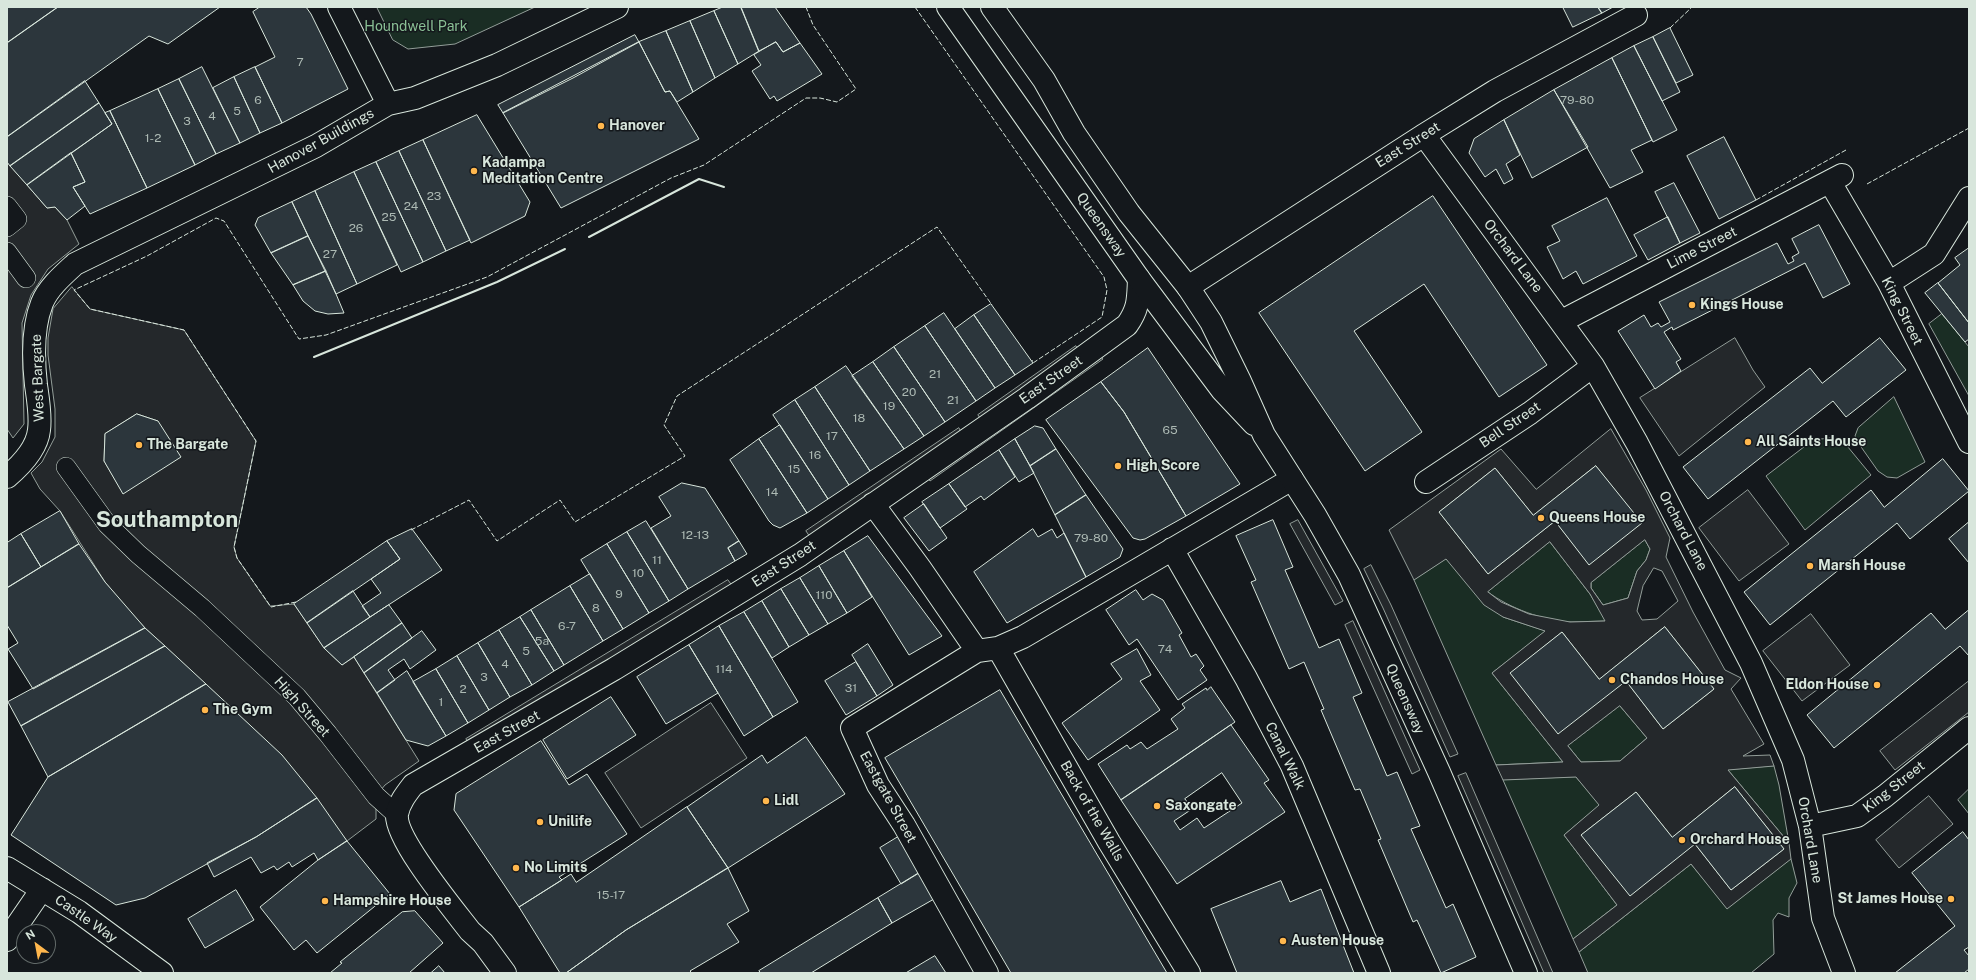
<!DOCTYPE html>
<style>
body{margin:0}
#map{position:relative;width:1976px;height:980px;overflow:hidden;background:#14181c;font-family:"Public Sans",sans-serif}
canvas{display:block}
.frame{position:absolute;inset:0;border:8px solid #d8e6dc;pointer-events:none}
.north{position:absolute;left:16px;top:924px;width:40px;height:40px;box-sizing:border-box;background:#14181c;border:1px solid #626a69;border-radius:50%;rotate:328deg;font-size:11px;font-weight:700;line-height:16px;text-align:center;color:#d8e6dc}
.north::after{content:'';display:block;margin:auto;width:14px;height:18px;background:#ffb74d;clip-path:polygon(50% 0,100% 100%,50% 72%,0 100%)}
</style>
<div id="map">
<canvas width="1976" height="980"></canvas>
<div class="frame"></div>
<div class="north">N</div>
</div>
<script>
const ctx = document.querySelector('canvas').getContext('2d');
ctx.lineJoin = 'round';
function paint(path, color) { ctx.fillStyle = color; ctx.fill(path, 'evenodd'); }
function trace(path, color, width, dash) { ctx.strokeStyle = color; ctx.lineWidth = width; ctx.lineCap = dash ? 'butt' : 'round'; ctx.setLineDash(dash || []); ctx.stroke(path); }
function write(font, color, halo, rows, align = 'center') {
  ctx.font = font + ' "Public Sans",sans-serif'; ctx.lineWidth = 3; ctx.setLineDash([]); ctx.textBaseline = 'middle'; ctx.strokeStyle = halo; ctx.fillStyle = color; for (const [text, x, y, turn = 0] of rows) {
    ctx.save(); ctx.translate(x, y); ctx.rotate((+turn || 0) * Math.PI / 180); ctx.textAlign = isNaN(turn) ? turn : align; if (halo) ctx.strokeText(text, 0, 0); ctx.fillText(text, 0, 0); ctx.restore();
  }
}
const green = new Path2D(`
 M 377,7 L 535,7 L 455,44 L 408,49 L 393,40 Z
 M 1942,314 L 1969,347 L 1969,396 L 1929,324 Z
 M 1894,397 L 1925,462 L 1897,478 L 1887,477 L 1878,471 L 1859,444 L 1855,436 L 1858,428 Z
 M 1832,438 L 1843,441 L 1871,475 L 1805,530 L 1766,476 L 1813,440 Z
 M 1645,540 L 1650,549 L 1646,560 L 1637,571 L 1628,598 L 1603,605 L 1591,588 L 1591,583 Z
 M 1550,542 L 1590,594 L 1606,621 C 1594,621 1583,622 1571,622 C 1544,621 1509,608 1488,592 Z
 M 1446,559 L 1503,617 L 1546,631 L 1492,673 L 1563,762 L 1496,765 L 1414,580 Z
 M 1620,706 L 1647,738 L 1620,761 L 1581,762 L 1568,746 Z
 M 1774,766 L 1779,785 L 1789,843 L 1728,770 Z
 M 1576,777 L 1600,805 L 1564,835 L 1617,905 L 1573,939 L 1503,780 Z
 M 1969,789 L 1969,814 L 1958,800 Z
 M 1791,859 L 1797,883 L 1789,898 L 1789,917 L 1778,913 L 1773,920 L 1774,954 L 1751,973 L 1588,973 L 1579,952 L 1691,864 L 1727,908 Z`);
paint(green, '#1a2d24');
trace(green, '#939e99', 1);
const parking = new Path2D(`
 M 7,162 L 47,208 L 55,207 L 67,220 L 79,244 L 48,269 L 31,295 L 22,323 L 24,424 L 13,438 L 7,429 Z
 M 72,287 L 90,309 L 184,330 L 256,441 L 234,547 L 237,558 L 270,606 L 294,604 L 324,648 L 342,665 L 354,657 L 419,761 L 385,785 L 376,796 L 376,819 L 347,841 L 259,734 L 145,628 L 124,605 L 105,582 L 60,511 L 40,489 L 31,473 L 42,462 L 55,437 L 55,409 L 48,355 L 48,338 L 53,309 ZM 137,414 L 158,421 L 123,493 L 104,461 L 105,434 Z
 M 1735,338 L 1753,370 L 1765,387 L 1679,456 L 1640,398 Z
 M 1076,346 L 1080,353 L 982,421 L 978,415 Z
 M 1098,353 L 1103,359 L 930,481 L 925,474 Z
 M 959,428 L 962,434 L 810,537 L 806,531 Z
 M 1611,429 L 1646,490 L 1670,538 L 1666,557 L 1693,612 L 1725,670 L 1741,678 L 1731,689 L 1764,744 L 1743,756 L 1770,755 L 1774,766 L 1728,770 L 1789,843 L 1791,859 L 1727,909 L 1691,864 L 1579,952 L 1573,939 L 1617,905 L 1564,835 L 1599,805 L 1576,777 L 1503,780 L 1496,765 L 1563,762 L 1492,673 L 1545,631 L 1503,617 L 1484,605 L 1446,559 L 1414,580 L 1389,530 L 1501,449 L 1536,489 ZM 1596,466 L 1641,523 L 1589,564 L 1555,521 L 1488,574 L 1439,512 L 1495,468 L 1533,515 ZM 1645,540 L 1650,549 L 1646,560 L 1637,571 L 1628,598 L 1603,605 L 1591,588 L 1591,583 ZM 1550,542 L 1590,594 L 1605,621 L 1570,622 L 1529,614 L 1501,602 L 1488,592 ZM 1654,568 L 1662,571 L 1678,601 L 1657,619 L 1642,620 L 1637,611 L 1643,586 ZM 1665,627 L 1714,689 L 1663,729 L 1626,681 L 1511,673 L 1562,632 L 1599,679 ZM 1620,706 L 1647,738 L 1620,761 L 1581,762 L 1568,746 ZM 1735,787 L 1784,849 L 1731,890 L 1695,844 L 1581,835 L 1636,792 L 1672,837 Z
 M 1748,490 L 1789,544 L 1739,581 L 1699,528 Z
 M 1298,520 L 1343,601 L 1335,605 L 1290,524 Z
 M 1371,565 L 1391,605 L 1458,754 L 1450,757 L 1383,608 L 1364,569 Z
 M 728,580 L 733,587 L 471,746 L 466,739 Z
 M 1811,614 L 1850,665 L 1802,701 L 1763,651 Z
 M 1353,621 L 1420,770 L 1412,774 L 1345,625 Z
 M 1969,681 L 1969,712 L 1895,770 L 1880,751 Z
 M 711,703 L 747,758 L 641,828 L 605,773 Z
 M 1466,773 L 1553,973 L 1544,973 L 1458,776 Z
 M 1929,796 L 1953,824 L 1899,868 L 1876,840 Z`);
paint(parking, '#24282b');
trace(parking, '#939e99', 1);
const building = new Path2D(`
 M 7,7 L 58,7 L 7,43 Z
 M 58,7 L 220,7 L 168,44 L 149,36 L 7,137 L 7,43 Z
 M 260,7 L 306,7 L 311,14 L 348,89 L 282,123 L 255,67 L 275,57 L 253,12 Z
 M 723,7 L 741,7 L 759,51 L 738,64 L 714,11 Z
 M 741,7 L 775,7 L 800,43 L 783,52 L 776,42 L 759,51 Z
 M 1563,7 L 1598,7 L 1602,13 L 1573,27 Z
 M 1598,7 L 1613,7 L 1602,13 Z
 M 714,11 L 738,64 L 715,78 L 690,21 Z
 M 690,21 L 715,78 L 693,92 L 666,31 Z
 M 1670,28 L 1693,75 L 1676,83 L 1653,37 Z
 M 666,31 L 693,92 L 677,102 L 670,91 L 665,92 L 639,42 Z
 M 635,35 L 639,42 L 573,78 L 503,113 L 498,105 Z
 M 1653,37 L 1680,92 L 1662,101 L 1634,46 Z
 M 639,42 L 665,92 L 670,91 L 699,139 L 561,208 L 503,113 Z
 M 776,42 L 783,52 L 800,43 L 822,74 L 777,101 L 774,96 L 770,99 L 752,71 L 761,65 L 754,55 Z
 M 1634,46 L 1677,130 L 1653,142 L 1612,58 Z
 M 1612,58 L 1652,140 L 1631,150 L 1643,172 L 1610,188 L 1554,90 Z
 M 202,67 L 240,143 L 216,154 L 179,79 Z
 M 255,67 L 282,123 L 260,133 L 234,77 Z
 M 234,77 L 260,133 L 240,143 L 213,88 Z
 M 179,79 L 216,154 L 195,165 L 158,89 Z
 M 85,81 L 99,103 L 10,166 L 7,162 L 7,137 Z
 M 158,89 L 195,165 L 147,188 L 110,111 Z
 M 1554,90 L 1588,147 L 1532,178 L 1504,120 Z
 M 99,103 L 112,124 L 27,185 L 10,166 Z
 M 110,111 L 147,188 L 90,214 L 73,187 L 85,182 L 71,153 L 112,124 L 105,113 Z
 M 477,115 L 530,202 L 525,216 L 471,243 L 423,140 Z
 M 1504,120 L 1520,155 L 1506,164 L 1513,179 L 1504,184 L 1496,169 L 1485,177 L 1469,153 L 1474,139 Z
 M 1724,137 L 1756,200 L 1719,219 L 1687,156 Z
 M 423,140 L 470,240 L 446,251 L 399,151 Z
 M 399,151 L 446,251 L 423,262 L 376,162 Z
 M 71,153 L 85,182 L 73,187 L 85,206 L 67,220 L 55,207 L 47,208 L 27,185 Z
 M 376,162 L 423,262 L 401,272 L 354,172 Z
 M 354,172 L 397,265 L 357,284 L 315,191 Z
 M 1674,183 L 1700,233 L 1680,243 L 1655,192 Z
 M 315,191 L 357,284 L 336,294 L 292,202 Z
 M 1433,196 L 1547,365 L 1499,397 L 1424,284 L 1354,331 L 1422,432 L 1365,471 L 1259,313 Z
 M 1607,198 L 1637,256 L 1583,284 L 1576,271 L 1563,279 L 1547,247 L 1560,241 L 1552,226 Z
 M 292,202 L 308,236 L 271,253 L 255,225 L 258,218 Z
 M 1668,217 L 1680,243 L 1648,260 L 1634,235 Z
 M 1819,225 L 1850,284 L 1823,298 L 1805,263 L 1673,330 L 1672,327 L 1664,332 L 1681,359 L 1676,362 L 1681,371 L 1655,389 L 1618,331 L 1644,315 L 1651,327 L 1658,323 L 1661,327 L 1670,322 L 1659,302 L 1777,243 L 1788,264 L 1794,261 L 1792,257 L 1799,253 L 1792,239 Z
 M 308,236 L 326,271 L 293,285 L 271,253 Z
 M 1969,248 L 1969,323 L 1938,283 L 1960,265 L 1955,258 Z
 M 326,271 L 336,294 L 344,313 L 328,314 L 315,311 L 303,301 L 293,285 Z
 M 1938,283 L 1969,323 L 1969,339 L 1965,342 L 1925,293 Z
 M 991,304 L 1033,363 L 1015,375 L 974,315 Z
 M 944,313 L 995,388 L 976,401 L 925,326 Z
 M 974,315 L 1015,375 L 995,388 L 955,329 Z
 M 925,326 L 976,401 L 945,422 L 894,347 Z
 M 1880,338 L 1906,370 L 1846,417 L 1833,401 L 1708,499 L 1683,467 L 1810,368 L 1822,383 Z
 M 894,347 L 945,422 L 924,436 L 873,362 Z
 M 1148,348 L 1240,484 L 1186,516 L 1124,412 L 1101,382 Z
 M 873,362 L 924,436 L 904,449 L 852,376 Z
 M 846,366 L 904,449 L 870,471 L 815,387 Z
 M 1101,382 L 1124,412 L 1186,516 L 1145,539 L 1140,540 L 1133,538 L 1046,420 Z
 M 815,387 L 870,471 L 849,485 L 795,400 Z
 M 795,400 L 849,485 L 828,499 L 773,415 Z
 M 137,414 L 158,421 L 181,457 L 123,494 L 104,461 L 105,434 Z
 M 780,425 L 828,499 L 807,513 L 759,439 Z
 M 1035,426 L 1043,428 L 1056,449 L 1030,466 L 1015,439 Z
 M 759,439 L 807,513 L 780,528 L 773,525 L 769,521 L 730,460 Z
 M 1015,439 L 1034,473 L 1019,482 L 999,450 Z
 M 1056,449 L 1086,495 L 1055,515 L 1030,466 Z
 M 999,450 L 1015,477 L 984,500 L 981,496 L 965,507 L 949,484 Z
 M 1943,459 L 1969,491 L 1910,539 L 1897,523 L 1770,625 L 1744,592 L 1871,490 L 1884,507 Z
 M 1596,466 L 1642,523 L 1589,565 L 1555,521 L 1488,574 L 1439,512 L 1495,468 L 1533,515 Z
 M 682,483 L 705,488 L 739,541 L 728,548 L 735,561 L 688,589 L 651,528 L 671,516 L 659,497 Z
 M 949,484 L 967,509 L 940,528 L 922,502 Z
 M 1086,495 L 1123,549 L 1120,557 L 1086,577 L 1055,515 Z
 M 924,504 L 947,538 L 929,551 L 904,518 Z
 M 60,511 L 79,544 L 41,567 L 21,534 Z
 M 1273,520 L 1293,567 L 1285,570 L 1319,648 L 1339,639 L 1362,693 L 1353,697 L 1387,776 L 1397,772 L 1420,826 L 1411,829 L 1446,908 L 1453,904 L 1476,957 L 1441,973 L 1417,920 L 1413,922 L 1378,840 L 1381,839 L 1360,789 L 1355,790 L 1321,710 L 1324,709 L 1304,662 L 1289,669 L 1251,582 L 1256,580 L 1236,536 Z
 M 646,521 L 688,589 L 669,601 L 627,532 Z
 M 1968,523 L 1969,525 L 1969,563 L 1949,539 Z
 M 412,529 L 442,570 L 370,617 L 362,606 L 381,593 L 371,579 L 400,559 L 387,541 Z
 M 1033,529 L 1038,537 L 1052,529 L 1057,538 L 1064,533 L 1086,577 L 1007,623 L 974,572 Z
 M 627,532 L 669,601 L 649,613 L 607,544 Z
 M 21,534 L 41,567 L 7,588 L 7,543 Z
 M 868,536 L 942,636 L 909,655 L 844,551 Z
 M 387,541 L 400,559 L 307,623 L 294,604 Z
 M 739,541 L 747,554 L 735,561 L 728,548 Z
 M 79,544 L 105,582 L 145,628 L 33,689 L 8,649 L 18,643 L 7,625 L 7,588 Z
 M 607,544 L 649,613 L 623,629 L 581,560 Z
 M 844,551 L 872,597 L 847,613 L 819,566 Z
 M 819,566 L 847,613 L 828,624 L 800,578 Z
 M 590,574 L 623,629 L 603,641 L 570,586 Z
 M 800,578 L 828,624 L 809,635 L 781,589 Z
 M 570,586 L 603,641 L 564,665 L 531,610 Z
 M 781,589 L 809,635 L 789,647 L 762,601 Z
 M 1136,590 L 1143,600 L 1152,594 L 1163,600 L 1182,633 L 1179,635 L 1191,657 L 1196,654 L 1204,666 L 1200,670 L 1207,680 L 1178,700 L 1137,639 L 1129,645 L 1106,610 Z
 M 353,591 L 370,617 L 324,648 L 307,623 Z
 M 762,601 L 789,647 L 772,658 L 744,612 Z
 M 389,605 L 402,623 L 342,665 L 324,648 Z
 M 531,610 L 564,665 L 554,671 L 520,617 Z
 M 1969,610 L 1969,656 L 1960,646 L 1834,748 L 1807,715 L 1931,613 L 1945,629 Z
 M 744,612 L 798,702 L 773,717 L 719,626 Z
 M 520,617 L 554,671 L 532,685 L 499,630 Z
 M 402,623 L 412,638 L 364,673 L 354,657 Z
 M 719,626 L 773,717 L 744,736 L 689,645 Z
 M 1665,627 L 1714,689 L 1663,729 L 1626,681 L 1558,734 L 1510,673 L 1562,632 L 1599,679 Z
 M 145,628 L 165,646 L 21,726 L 8,702 Z
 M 499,630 L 532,685 L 510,697 L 478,643 Z
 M 422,631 L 436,650 L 410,669 L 404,659 L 388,670 L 395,680 L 377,693 L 364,673 Z
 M 478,643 L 510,697 L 489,710 L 457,656 Z
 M 868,644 L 893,685 L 877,696 L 852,655 Z
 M 689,645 L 718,693 L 666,724 L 637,677 Z
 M 165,646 L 206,684 L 48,777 L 21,726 Z
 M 1137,649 L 1151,675 L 1140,681 L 1160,710 L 1088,760 L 1062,723 L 1122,679 L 1111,664 Z
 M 457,656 L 489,710 L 468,723 L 436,669 Z
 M 856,662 L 877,696 L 846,715 L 825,681 Z
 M 436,669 L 468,723 L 446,736 L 413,682 Z
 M 407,671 L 446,736 L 428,746 L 406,740 L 377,693 Z
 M 206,684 L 282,755 L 317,798 L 256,837 L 145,898 L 116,905 L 11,835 L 48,777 Z
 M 1211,687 L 1235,722 L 1121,800 L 1098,764 L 1127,745 L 1130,749 L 1141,742 L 1147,749 L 1178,729 L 1171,719 L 1185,708 L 1182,704 L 1206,688 L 1207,690 Z
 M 1000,690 L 1167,973 L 1011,973 L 885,758 Z
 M 611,697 L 636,735 L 567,779 L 543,740 Z
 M 1231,725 L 1269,780 L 1264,783 L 1285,812 L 1177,884 L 1121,800 ZM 1222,773 L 1242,803 L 1204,828 L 1197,818 L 1180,830 L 1174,821 L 1192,809 L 1185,799 Z
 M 806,737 L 845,794 L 728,868 L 687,807 L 762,755 L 767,763 Z
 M 541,741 L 569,785 L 587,774 L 627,834 L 559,877 L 562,880 L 519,907 L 454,810 L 456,794 Z
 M 1735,787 L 1784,849 L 1731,890 L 1695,844 L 1630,896 L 1581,835 L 1636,792 L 1672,837 Z
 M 317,798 L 347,841 L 318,860 L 314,853 L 292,867 L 289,862 L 277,870 L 274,866 L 261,873 L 251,857 L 214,877 L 207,863 L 256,837 Z
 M 687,807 L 728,868 L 626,930 L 566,973 L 560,973 L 519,907 L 571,874 L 576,882 Z
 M 1963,832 L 1969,840 L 1969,947 L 1964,950 L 1969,956 L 1969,969 L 1964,973 L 1895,973 L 1955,926 L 1912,873 Z
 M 898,837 L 919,873 L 901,884 L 880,848 Z
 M 347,841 L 390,894 L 317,953 L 306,940 L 294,950 L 260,907 L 318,860 Z
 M 728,868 L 749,911 L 727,924 L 739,942 L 690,971 L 692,973 L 566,973 L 626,930 Z
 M 919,873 L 934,899 L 892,923 L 878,898 Z
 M 1281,881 L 1290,902 L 1321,889 L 1354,973 L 1237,973 L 1211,909 Z
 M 236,890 L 254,920 L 205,948 L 188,919 Z
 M 878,898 L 892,923 L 811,973 L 761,973 L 759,971 Z
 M 415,911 L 443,943 L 409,973 L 330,973 L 342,963 L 340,962 L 402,912 Z
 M 935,956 L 946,973 L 906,973 Z
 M 439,966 L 445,973 L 431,973 Z`);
paint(building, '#2c363c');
trace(building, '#d8e6dc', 1);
const pedestrian = new Path2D(`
 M 7,206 L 17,219 L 7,227
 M 7,252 L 26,278
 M 66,467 L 107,524 L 138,554 L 202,608 L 297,697 L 328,734 L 376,796 L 397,815`);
const minor = new Path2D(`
 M 339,7 L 388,104
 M 1424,135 L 1593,366 L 1637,443 L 1751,663 L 1793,760 L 1810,826 L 1823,918 L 1844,973
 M 1830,182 L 1889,283 L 1969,442
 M 1889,283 L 1934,254 L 1969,198
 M 1188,287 L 1424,135 L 1495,91 L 1636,15
 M 1562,321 L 1842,175
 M 7,477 C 20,466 37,449 39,430 C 41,416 38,399 36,385 C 33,358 32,328 42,303 C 48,288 63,275 75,264 L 316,146 L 388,104 L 415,98 L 497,65 L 617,7
 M 1426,482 L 1530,413 L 1593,366
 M 873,504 L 920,568 L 977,651
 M 1172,549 L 1246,678 L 1292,766 L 1379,973
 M 998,648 L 1109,842 L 1189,973
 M 1810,826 L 1857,816 L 1885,796 L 1969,728
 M 7,868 L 79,912 L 162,973
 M 7,940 L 42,889
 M 505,973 L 483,943 L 470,931 C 454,910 394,838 397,814 C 399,803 406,794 413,785 L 614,669 L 800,555 L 1027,398 L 1127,325 C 1139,308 1138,299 1139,279
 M 987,973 L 904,825 L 878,785 L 852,728 L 977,651 L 998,648 L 1023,637 L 1292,479`);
const tertiary = new Path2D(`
 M 948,7 L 1139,279 L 1222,390 L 1254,424
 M 992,7 L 1044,80 L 1074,133 L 1129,213 L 1188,287 L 1211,322 L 1239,379 L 1264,435 L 1315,515 L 1349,575 L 1439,772 L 1526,973`);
trace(pedestrian, '#d8e6dc', 20);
trace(minor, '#d8e6dc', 24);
trace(tertiary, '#d8e6dc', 24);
trace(pedestrian, '#14181c', 19);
trace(minor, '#14181c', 22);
trace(tertiary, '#14181c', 22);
trace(new Path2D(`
 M 915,7 L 1104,277 L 1107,290 L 1102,317 L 1033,363 L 1032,360
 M 1670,28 L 1692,7
 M 1867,184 L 1969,128
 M 1756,200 L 1846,150
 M 411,530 L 469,500 L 497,541 L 560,500 L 575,522 L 685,456 L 664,425 L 677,396 L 937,227 L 992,305
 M 296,602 L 271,607 L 237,558 L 234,547 L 256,441 L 184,330 L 90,309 L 74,290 L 147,256 L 216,218 L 224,221 L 299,339 L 326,335 L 487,277 L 671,178 L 704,165 L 806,98 L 820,98 L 837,102 L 856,89 L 813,25 L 806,7`), '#d8e6dc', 1, [5, 2]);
trace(new Path2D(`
 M 589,237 L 699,179 L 724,187
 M 314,357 L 497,282 L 565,249`), '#d8e6dc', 2);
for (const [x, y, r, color] of [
 [601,126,4,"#ffb74d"],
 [474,171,4,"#ffb74d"],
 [1692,305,4,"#ffb74d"],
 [1748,442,4,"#ffb74d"],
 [139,445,4,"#ffb74d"],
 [1118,466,4,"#ffb74d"],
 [1541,518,4,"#ffb74d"],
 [1810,566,4,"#ffb74d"],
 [1612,680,4,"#ffb74d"],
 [1877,685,4,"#ffb74d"],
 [205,710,4,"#ffb74d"],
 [766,801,4,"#ffb74d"],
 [1157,806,4,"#ffb74d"],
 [540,822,4,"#ffb74d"],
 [1682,840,4,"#ffb74d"],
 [516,868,4,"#ffb74d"],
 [1951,899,4,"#ffb74d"],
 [325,901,4,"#ffb74d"],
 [1283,941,4,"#ffb74d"]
]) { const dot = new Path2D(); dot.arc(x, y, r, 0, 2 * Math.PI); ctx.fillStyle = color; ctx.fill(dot); trace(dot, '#14181c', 1.5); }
write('12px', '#adbab4', null, [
 ["7",300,62],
 ["6",258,100],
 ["79-80",1577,100],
 ["5",237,111],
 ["4",212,116],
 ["3",187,121],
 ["1-2",153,138],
 ["23",434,196],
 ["24",411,206],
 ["25",389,217],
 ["26",356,228],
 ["27",330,254],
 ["21",935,374],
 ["20",909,392],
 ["21",953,400],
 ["19",889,406],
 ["18",859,418],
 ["65",1170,430],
 ["17",832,436],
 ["16",815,455],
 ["15",794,469],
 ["14",772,492],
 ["12-13",695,535],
 ["79-80",1091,538],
 ["11",657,560],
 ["10",638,573],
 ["9",619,594],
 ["110",824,595],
 ["8",596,608],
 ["6-7",567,626],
 ["5a",542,641],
 ["74",1165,649],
 ["5",526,651],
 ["4",505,664],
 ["114",724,669],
 ["3",484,677],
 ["31",851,688],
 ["2",463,689],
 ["1",441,702],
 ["15-17",611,895]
]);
write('14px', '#8ac095', '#14181c', [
 ["Houndwell Park",416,27]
]);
write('bold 14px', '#d8e6dc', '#14181c', [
 ["Hanover",609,126],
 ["Kadampa",482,163],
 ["Meditation Centre",482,179],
 ["Kings House",1700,305],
 ["All Saints House",1756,442],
 ["The Bargate",147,445],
 ["High Score",1126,466],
 ["Queens House",1549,518],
 ["Marsh House",1818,566],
 ["Chandos House",1620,680],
 ["Eldon House",1869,685,"right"],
 ["The Gym",213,710],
 ["Lidl",774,801],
 ["Saxongate",1165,806],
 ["Unilife",548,822],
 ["Orchard House",1690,840],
 ["No Limits",524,868],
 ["St James House",1943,899,"right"],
 ["Hampshire House",333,901],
 ["Austen House",1291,941]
], 'left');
write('14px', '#d8e6dc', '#14181c', [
 ["Hanover Buildings",321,141,-29],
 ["East Street",1408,145,-32],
 ["Queensway",1101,225,55],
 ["Lime Street",1702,248,-27],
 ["Orchard Lane",1513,256,53],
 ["King Street",1902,311,63],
 ["West Bargate",38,378,-92],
 ["East Street",1051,380,-35],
 ["Bell Street",1510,425,-34],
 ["Orchard Lane",1683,531,62],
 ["East Street",784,564,-33],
 ["Queensway",1405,699,66],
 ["High Street",302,707,48],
 ["East Street",507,732,-29],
 ["Canal Walk",1285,756,64],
 ["King Street",1894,787,-38],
 ["Eastgate Street",888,797,61],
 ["Back of the Walls",1092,811,60],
 ["Orchard Lane",1810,840,80],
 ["Castle Way",86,919,35]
]);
write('bold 22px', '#d8e6dc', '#14181c', [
 ["Southampton",167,520]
]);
</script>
